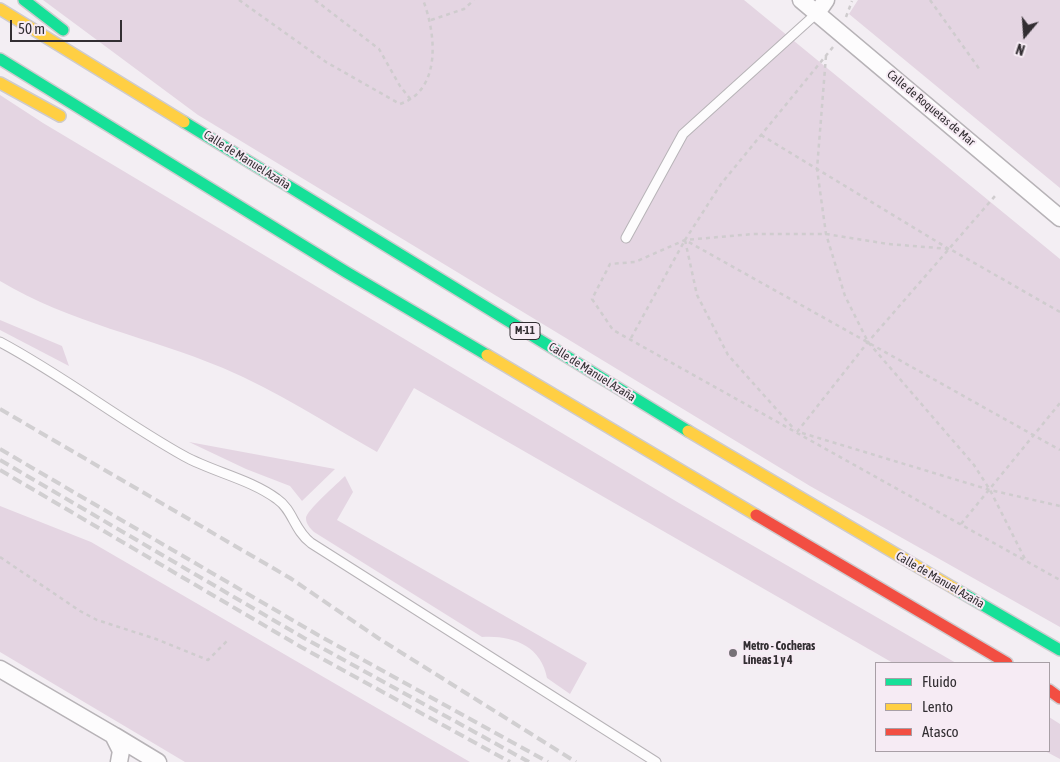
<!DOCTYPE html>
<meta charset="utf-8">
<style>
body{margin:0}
#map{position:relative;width:1060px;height:762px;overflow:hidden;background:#f3eef3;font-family:"Asap Condensed",sans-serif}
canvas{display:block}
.legend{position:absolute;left:875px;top:662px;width:175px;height:90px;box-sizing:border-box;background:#f6ebf4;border:1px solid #a89fa6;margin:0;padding:6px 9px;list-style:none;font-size:15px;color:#322e32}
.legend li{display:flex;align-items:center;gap:10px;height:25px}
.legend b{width:25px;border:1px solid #a89fa6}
.north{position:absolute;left:1000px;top:10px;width:50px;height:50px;-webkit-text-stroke:4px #f6ebf4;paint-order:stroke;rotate:198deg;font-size:14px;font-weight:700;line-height:20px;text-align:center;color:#322e32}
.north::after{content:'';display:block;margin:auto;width:18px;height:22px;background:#322e32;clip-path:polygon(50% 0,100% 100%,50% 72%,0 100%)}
.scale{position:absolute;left:10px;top:20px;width:112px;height:22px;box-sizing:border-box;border:2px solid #322e32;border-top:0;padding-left:6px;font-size:15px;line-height:18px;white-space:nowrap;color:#322e32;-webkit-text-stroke:4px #f6ebf4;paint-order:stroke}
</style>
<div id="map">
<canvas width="1060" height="762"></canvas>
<ul class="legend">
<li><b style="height:6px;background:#16e098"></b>Fluido</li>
<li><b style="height:6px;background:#ffcf43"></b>Lento</li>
<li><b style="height:6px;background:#f24e42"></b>Atasco</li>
</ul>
<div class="north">N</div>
<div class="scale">50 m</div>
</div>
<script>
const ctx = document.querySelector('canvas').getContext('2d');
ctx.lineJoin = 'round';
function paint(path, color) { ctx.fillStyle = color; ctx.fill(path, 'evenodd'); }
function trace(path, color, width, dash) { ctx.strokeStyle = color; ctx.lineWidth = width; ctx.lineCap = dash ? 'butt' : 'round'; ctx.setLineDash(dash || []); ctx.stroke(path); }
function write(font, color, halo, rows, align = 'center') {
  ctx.font = font + ' "Asap Condensed",sans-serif'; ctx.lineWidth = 4; ctx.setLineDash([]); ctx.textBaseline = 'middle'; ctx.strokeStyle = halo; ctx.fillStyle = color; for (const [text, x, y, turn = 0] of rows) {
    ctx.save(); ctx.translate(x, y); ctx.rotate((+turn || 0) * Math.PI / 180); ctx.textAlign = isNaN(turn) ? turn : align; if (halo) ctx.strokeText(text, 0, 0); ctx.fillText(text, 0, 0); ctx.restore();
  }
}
paint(new Path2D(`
 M 43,0 L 744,0 L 1060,259 L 1060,627 L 810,486 L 198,115 Z
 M 858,0 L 1060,0 L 1060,188 L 849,14 Z
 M 0,95 L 43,123 L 679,503 L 956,663 L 893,663 L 414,388 L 377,452 C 326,423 277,391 223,368 C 149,337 70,323 0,281 Z
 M 0,320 L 62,346 L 69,366 L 0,330 Z
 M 189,442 L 335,469 L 302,501 L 290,486 L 246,469 Z
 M 345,476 L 353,492 L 337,520 L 587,663 L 570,694 L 547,678 C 541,645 511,635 482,637 L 314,532 C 310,528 306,524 306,518 C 306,511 338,483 345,476 Z
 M 0,506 L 91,542 L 470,762 L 185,762 L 0,652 Z
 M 1049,717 L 1060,724 L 1060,759 L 1045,751 L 1049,751 Z`), '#e4d5e2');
const lane = new Path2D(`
 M 626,238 L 683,134 L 817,13
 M 0,342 C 64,376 121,421 184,456 C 213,472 250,479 277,499 C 293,510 294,530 311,543 L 656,762`);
const street = new Path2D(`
 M 801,0 L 1060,218
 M 817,13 L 826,0
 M 0,669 L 113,735 L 121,751 L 119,762
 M 115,736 L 158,762`);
const fast = new Path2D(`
 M 24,0 L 63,30
 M 0,59 L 346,272 L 487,355
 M 184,122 L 688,431
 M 957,590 L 1060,650`);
const slow = new Path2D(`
 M 0,9 L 184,122
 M 0,83 L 60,116
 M 487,355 L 756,515
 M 688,431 L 957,590`);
const jam = new Path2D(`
 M 756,515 L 1007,663
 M 1049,690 L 1060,698`);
trace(lane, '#b7b3b7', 11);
trace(street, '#b7b3b7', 19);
trace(fast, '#cecbce', 14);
trace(slow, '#cecbce', 14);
trace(jam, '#cecbce', 14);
trace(new Path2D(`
 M 239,0 L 326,62 L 400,104 C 442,90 436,33 423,0
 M 315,0 L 379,49 L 400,86 L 411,100
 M 930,0 L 980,70
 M 846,17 L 852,1
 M 431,20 L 464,9 L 474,0
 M 833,47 L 721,184 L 685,240 L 1060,450
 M 826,56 L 817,169 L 826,234 L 845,296 L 868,342 L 974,465 L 990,490 L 1026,561
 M 761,135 L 949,249
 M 1060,312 L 950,249 L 888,244 L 826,234 L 753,234 L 685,240 L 635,262 L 610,264 L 592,299 L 613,330 L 1060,580
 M 631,338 L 685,240 L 697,295 L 728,355 L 795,430
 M 797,432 L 868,342 L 995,196
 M 802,433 L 990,490 L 1060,506
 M 961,524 L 1060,403
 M 0,557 L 80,611 L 97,620 L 156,639 L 208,660 L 228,640`), '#cfccce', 2.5, [4, 4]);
trace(lane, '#fdfcfd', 9);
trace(street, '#fdfcfd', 16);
trace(fast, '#16e098', 11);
trace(slow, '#ffcf43', 11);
trace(jam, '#f24e42', 11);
trace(new Path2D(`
 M 0,409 L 290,578 L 378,638 L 576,762
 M 0,449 L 318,635 L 548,762
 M 0,460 L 304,638 L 529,762
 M 0,470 L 301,647 L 510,762`), '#d1cfd1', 4, [10, 5]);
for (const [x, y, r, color] of [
 [733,653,5,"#767176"]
]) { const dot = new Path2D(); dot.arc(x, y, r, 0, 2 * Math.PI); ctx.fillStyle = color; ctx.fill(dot); trace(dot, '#f6ebf4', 2); }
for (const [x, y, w] of [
 [525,331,30]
]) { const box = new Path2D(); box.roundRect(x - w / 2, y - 8.5, w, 17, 4); ctx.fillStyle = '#f6ebf4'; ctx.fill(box); trace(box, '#322e32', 1); }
write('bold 11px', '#322e32', null, [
 ["M-11",525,331]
]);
write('12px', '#322e32', '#f6ebf4', [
 ["Calle de Roquetas de Mar",931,108,40],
 ["Calle de Manuel Azaña",247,160,32],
 ["Calle de Manuel Azaña",592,372,32],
 ["Calle de Manuel Azaña",940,580,30]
]);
write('bold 12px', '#322e32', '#f6ebf4', [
 ["Metro - Cocheras",743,646],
 ["Líneas 1 y 4",743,660]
], 'left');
</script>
